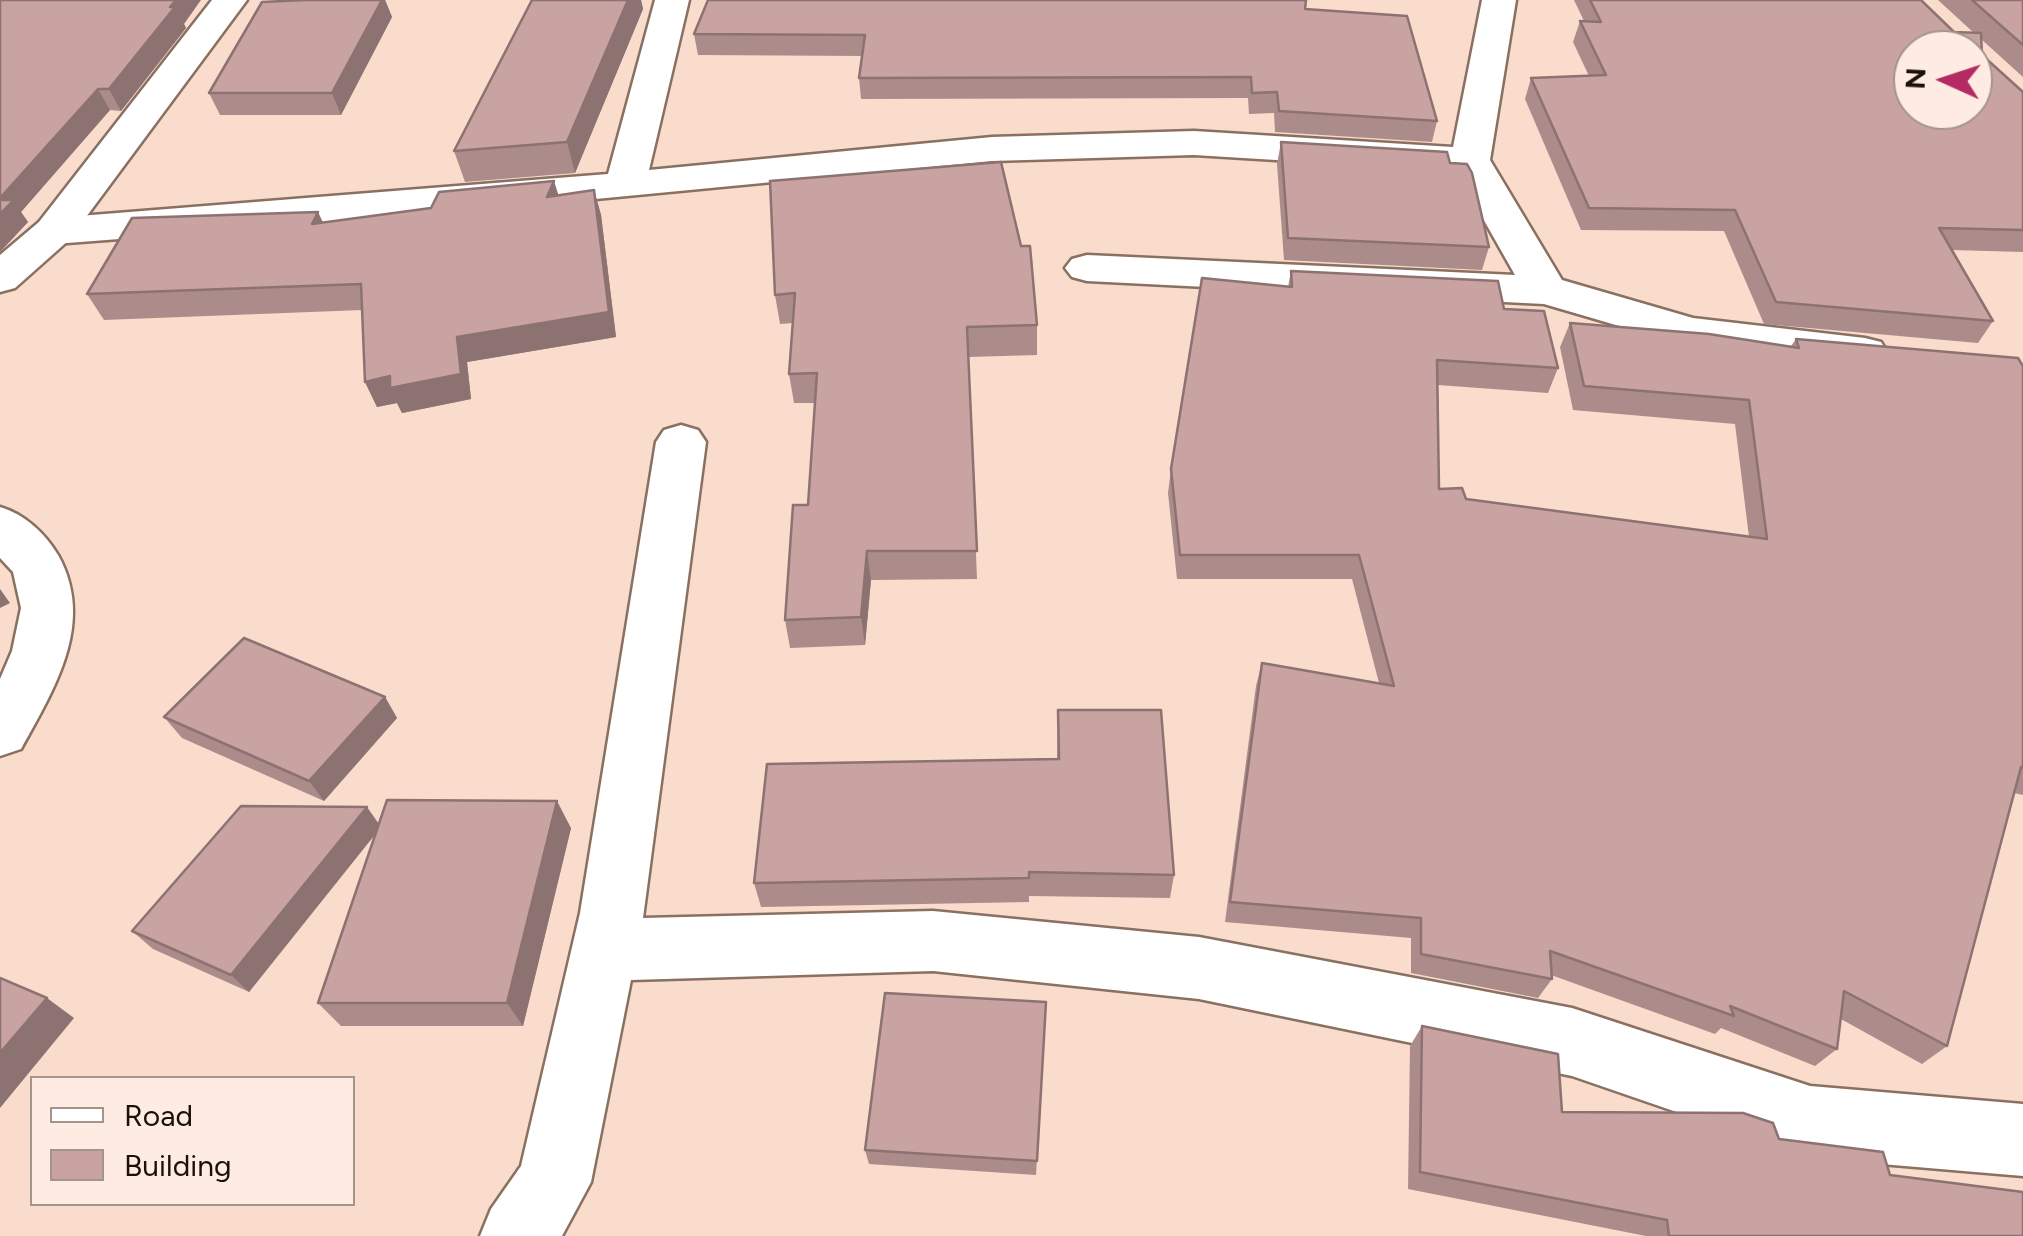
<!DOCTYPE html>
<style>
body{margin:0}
#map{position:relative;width:2023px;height:1236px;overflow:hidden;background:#f9dccc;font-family:Figtree,sans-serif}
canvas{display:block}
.legend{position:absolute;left:30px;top:1076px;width:325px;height:130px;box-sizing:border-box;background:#feece2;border:2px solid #a3948c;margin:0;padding:12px 18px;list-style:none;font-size:30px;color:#1a110b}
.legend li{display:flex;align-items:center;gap:20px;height:50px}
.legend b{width:50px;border:2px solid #a3948c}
.north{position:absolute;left:1893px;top:30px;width:100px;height:100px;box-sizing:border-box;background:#feece2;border:2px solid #a3948c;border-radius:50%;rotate:273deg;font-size:28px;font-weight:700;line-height:40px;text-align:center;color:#1a110b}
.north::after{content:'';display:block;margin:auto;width:35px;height:45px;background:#b52a63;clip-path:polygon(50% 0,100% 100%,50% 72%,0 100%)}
</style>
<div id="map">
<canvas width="2023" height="1236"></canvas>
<ul class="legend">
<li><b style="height:12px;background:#fff"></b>Road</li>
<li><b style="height:28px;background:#c8a3a1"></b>Building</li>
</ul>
<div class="north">N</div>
</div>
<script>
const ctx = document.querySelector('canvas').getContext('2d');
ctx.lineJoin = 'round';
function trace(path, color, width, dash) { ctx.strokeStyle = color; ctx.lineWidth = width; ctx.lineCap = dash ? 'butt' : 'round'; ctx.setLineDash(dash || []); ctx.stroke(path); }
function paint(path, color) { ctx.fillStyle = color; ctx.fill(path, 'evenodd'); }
const minor = new Path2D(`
 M 655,0 L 689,0 L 649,170 L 992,137 L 1194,131 L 1453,147 L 1482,0 L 1516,0 L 1490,160 L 1562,280 L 1693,318 L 1865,338 L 1881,342 L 1888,353 L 1881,364 L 1865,368 L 1691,347 L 1544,304 L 1087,281 L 1072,277 L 1065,268 L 1072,259 L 1087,255 L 1515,275 L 1456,171 L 1194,155 L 992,161 L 408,217 L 54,244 L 39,240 L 33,231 L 39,222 L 54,218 L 608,174 Z
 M 681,425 L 698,430 L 706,442 L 643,918 L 933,911 L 1199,937 L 1572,1008 L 1810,1086 L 2023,1104 L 2023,1176 L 1810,1158 L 1572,1076 L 1199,999 L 933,971 L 631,980 L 591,1182 L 562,1236 L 480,1236 L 491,1209 L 521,1166 L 580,913 L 656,442 L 664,430 Z`);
const tertiary = new Path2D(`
 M 212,0 L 247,0 L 69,240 L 15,288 L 0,292 L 0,255 L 39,222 Z
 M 0,507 C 24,514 45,533 58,555 C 96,623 54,689 21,749 L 0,756 L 0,679 L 12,651 L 21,608 L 13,572 L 0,558 Z`);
trace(minor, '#8a7061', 5);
trace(tertiary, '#8a7061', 5);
paint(minor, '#fff');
paint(tertiary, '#fff');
paint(new Path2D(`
 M 0,0 L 184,24 L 186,28 L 121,111 L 110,110 L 21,212 L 28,222 L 0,252 Z
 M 305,0 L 385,0 L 392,17 L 341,115 L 220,115 L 209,93 Z
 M 532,0 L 641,0 L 643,9 L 575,173 L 465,182 L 454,151 Z
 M 1574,0 L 1921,0 L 1954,32 L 1974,33 L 1938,0 L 2023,0 L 2023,77 L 1981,39 L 1982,55 L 2023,92 L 2023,252 L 1952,250 L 1993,321 L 1978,343 L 1764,324 L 1724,231 L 1581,230 L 1525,99 L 1531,78 L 1589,76 L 1573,42 L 1580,21 L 1584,21 Z
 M 1305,9 L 1437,121 L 1432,142 L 1275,132 L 1274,113 L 1249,114 L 1248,98 L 861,99 L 859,78 L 862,56 L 698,55 L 694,34 Z
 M 1281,142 L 1450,163 L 1489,247 L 1482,270 L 1284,260 L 1277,164 Z
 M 770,181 L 1037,325 L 1037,355 L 968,357 L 977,579 L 871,580 L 865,645 L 790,648 L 785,620 L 808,505 L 815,403 L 794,403 L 789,374 L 793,323 L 780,324 L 775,295 Z
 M 594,190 L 601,215 L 616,337 L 467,362 L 471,399 L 402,413 L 397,403 L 377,407 L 365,382 L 362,310 L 104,320 L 87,294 L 323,223 Z
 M 1291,271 L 1504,309 L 1558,368 L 1548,393 L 1438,385 L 1439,489 L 1466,499 L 1749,537 L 1735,424 L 1573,410 L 1560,347 L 1570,323 L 1791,346 L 1796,339 L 2023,366 L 2023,795 L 2014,793 L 1947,1046 L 1922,1064 L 1841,1019 L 1837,1049 L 1815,1066 L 1721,1028 L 1715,1034 L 1551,975 L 1552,979 L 1538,998 L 1411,973 L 1411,938 L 1225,922 L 1256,686 L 1262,663 L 1379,683 L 1352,579 L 1177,579 L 1168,493 L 1171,469 L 1288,287 Z
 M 385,697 L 397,718 L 324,801 L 182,738 L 164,717 Z
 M 1058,710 L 1174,875 L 1170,898 L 1029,896 L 1029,902 L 761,907 L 754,883 L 1057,759 Z
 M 379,824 L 571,828 L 523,1026 L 341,1026 L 318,1003 L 376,833 L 249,992 L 153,949 L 132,931 Z
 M 1046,1002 L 1036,1175 L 869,1164 L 865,1150 Z
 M 1422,1026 L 1562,1112 L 1779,1139 L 1890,1175 L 2023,1236 L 1646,1236 L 1408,1189 L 1410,1046 Z`), '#ac8c8a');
paint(new Path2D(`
 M 176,0 L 201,0 L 184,24 L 186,28 L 121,111 L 109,89 Z
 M 382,0 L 385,0 L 392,17 L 341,115 L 332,93 Z
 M 628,0 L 641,0 L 643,9 L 575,173 L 567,142 Z
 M 98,89 L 110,110 L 21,212 L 28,222 L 0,252 L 0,198 Z
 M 554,181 L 562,206 L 547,197 Z
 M 594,190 L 601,215 L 616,337 L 467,362 L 471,399 L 402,413 L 397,403 L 377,407 L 365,382 Z
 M 318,212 L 330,237 L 312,224 Z
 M 867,551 L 871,580 L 865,645 L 861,617 Z
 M 0,589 L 10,603 L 0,608 Z
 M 385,697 L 397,718 L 324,801 L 309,781 Z
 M 557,801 L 571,828 L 523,1026 L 507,1003 Z
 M 367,807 L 381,827 L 249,992 L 231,975 Z
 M 47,998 L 74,1018 L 0,1108 L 0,1053 Z`), '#8c7271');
const building = new Path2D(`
 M 0,0 L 176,0 L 170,7 L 175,7 L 109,89 L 98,89 L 0,198 Z
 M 305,0 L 382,0 L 332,93 L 209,93 L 262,2 Z
 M 532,0 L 628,0 L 567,142 L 454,151 Z
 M 708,0 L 1306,0 L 1305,9 L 1407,16 L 1437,121 L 1279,111 L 1277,92 L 1252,93 L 1251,77 L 859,78 L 865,35 L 694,34 Z
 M 1590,0 L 1921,0 L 1954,32 L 1981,33 L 1982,55 L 2023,92 L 2023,230 L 1939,228 L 1993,321 L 1776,302 L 1735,210 L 1589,208 L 1531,78 L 1606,75 L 1580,21 L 1601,22 ZM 1913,50 L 1973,50 L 1973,110 L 1913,110 Z
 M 1972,0 L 2023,0 L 2023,45 Z
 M 1281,142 L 1447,152 L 1450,163 L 1467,164 L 1472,173 L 1489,247 L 1288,238 Z
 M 1001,162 L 1021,246 L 1030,246 L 1037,325 L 967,327 L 977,551 L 867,551 L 861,617 L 785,620 L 793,505 L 808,505 L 817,373 L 789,374 L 795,293 L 775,295 L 770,181 Z
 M 554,181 L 547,197 L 594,190 L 609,312 L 457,337 L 461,374 L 390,388 L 390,376 L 365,382 L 361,284 L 87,294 L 132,218 L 318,212 L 312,224 L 431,208 L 439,192 Z
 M 0,200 L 14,200 L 0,214 Z
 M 1291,271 L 1498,281 L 1504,309 L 1544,311 L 1558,368 L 1437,360 L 1439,489 L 1462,488 L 1466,499 L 1767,539 L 1749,400 L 1584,386 L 1570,323 L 1709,334 L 1799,348 L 1796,339 L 2018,358 L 2023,366 L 2023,768 L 2021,767 L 1947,1046 L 1844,991 L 1837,1049 L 1730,1006 L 1734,1016 L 1550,951 L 1552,979 L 1421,954 L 1421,918 L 1230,902 L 1262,663 L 1394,686 L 1359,555 L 1180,555 L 1171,469 L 1202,278 L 1292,287 Z
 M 244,638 L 385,697 L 309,781 L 164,717 Z
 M 1058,710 L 1161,710 L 1174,875 L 1029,872 L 1029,878 L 754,883 L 767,764 L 1059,759 Z
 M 387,800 L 557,801 L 507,1003 L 318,1003 Z
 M 241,806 L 367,807 L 231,975 L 132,931 Z
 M 0,978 L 47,998 L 0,1053 Z
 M 885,993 L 1046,1002 L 1037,1161 L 865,1150 Z
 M 1422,1026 L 1558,1054 L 1562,1112 L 1743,1113 L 1773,1123 L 1779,1139 L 1883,1152 L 1890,1175 L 2023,1192 L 2023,1236 L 1669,1236 L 1667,1220 L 1420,1172 Z`);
paint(building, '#c8a3a1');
trace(building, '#8c7271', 2.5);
</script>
